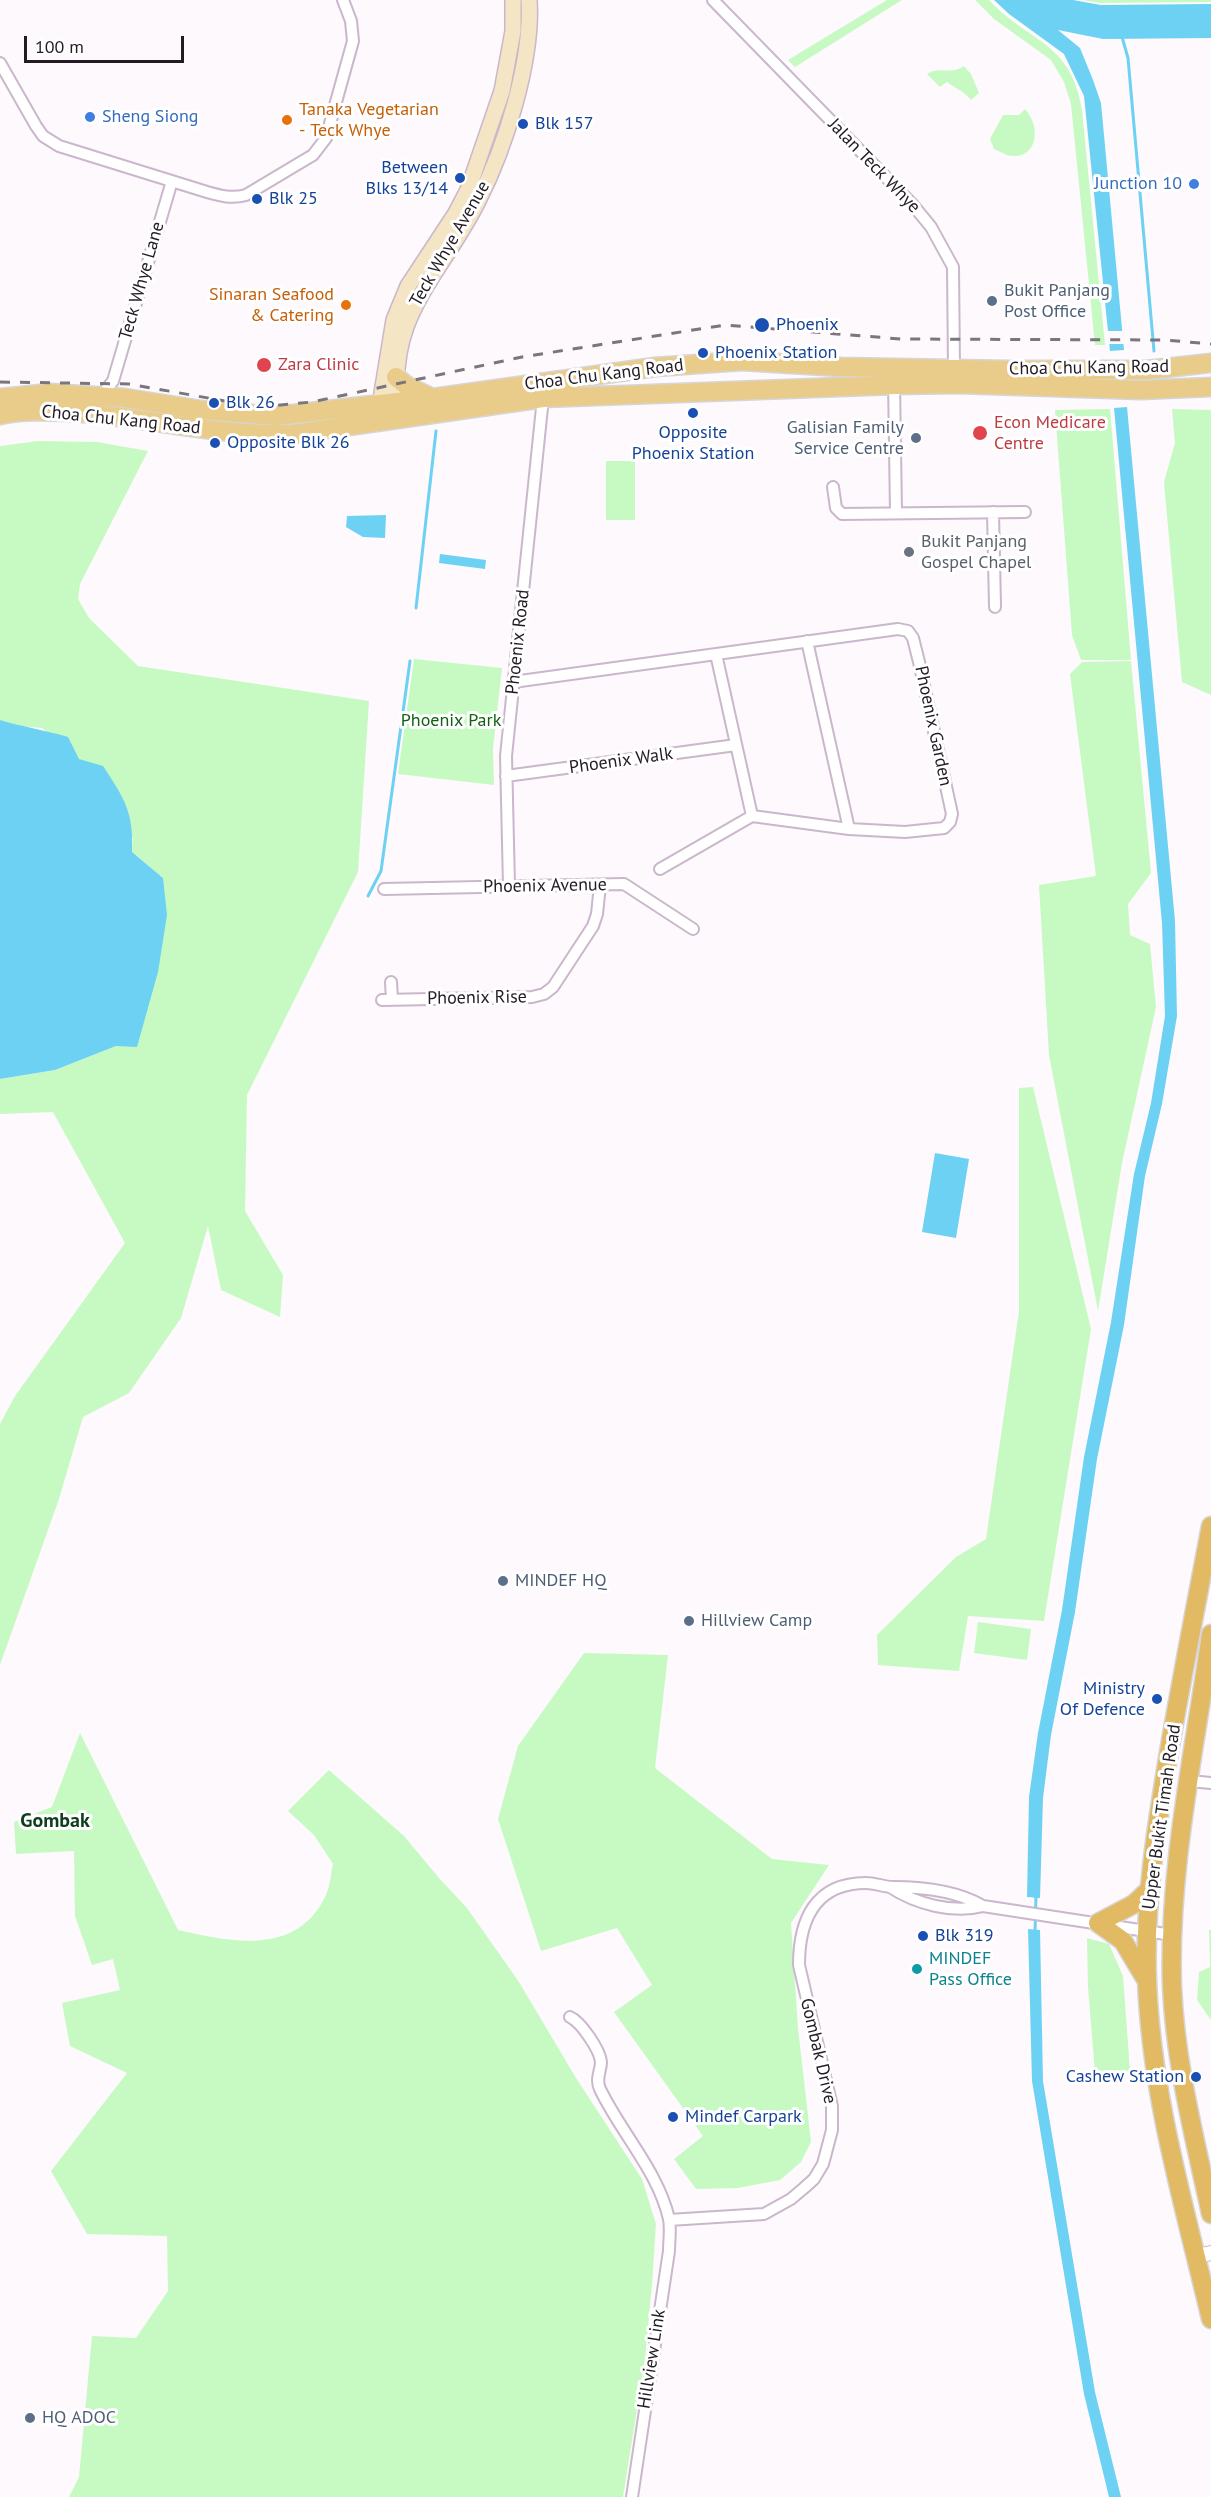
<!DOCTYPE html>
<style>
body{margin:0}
#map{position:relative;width:1211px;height:2497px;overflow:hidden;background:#fdf9fd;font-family:"PT Sans",sans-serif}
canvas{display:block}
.scale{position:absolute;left:24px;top:36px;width:160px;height:27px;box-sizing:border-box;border:3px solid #221b23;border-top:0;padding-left:8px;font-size:18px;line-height:21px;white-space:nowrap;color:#221b23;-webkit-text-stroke:4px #fff;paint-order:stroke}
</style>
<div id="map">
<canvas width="1211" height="2497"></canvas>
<div class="scale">100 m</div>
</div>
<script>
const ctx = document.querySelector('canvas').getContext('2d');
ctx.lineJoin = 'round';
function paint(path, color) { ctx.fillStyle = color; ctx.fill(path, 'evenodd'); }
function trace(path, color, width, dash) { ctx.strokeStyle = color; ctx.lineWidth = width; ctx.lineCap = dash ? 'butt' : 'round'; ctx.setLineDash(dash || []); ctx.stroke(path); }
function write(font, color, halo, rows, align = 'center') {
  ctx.font = font + ' "PT Sans",sans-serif'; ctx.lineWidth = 6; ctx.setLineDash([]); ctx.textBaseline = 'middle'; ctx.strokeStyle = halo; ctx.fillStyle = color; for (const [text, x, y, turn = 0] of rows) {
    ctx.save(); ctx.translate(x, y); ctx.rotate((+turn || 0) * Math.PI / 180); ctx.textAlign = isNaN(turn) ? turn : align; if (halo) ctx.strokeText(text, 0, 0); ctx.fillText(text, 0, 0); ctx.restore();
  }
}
paint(new Path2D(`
 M 887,0 L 902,0 L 795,67 L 788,60 Z
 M 975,0 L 989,0 C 1029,43 1071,41 1082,110 L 1105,345 L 1095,345 L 1071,104 L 1064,82 L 1051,60 L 994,19 Z
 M 1082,0 L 1211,0 L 1211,2 L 1100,3 Z
 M 964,66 L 971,74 L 979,93 L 971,100 C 965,92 955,88 947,82 L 940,87 L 927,74 C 939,65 950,76 964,66 Z
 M 1025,109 C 1043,129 1036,162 1007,155 C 1003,153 998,151 994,149 L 990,139 L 1003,115 L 1019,115 Z
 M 1110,409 L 1131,660 L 1081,660 L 1072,635 L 1055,410 Z
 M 1172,409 L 1211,410 L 1211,695 L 1182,682 L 1164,482 L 1175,443 Z
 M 38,441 L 97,442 L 148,451 L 80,584 L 78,599 L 89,618 L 138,666 L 369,701 L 358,872 L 247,1095 L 245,1211 L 283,1275 L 280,1317 L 221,1290 L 208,1226 L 181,1318 L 129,1393 L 83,1417 L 59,1499 L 0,1665 L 0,1424 L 15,1396 L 125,1243 L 53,1112 L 0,1114 L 0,1079 L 55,1070 L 116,1046 L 163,878 L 132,852 L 133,838 L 79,759 L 42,728 L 18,726 L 0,720 L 0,446 Z
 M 606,461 L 635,461 L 635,520 L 606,520 Z
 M 414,659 L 502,668 L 493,749 L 494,785 L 398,774 Z
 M 1131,661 L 1151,873 L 1128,904 L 1130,935 L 1150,944 L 1156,1007 L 1122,1163 L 1098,1311 L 1049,1055 L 1039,885 L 1096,876 L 1070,674 L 1082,662 Z
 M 1033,1087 L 1091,1329 L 1044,1621 L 968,1616 L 959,1671 L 878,1665 L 877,1635 L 956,1557 L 986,1539 L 1019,1311 L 1019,1088 Z
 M 978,1622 L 1031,1629 L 1027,1660 L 974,1653 Z
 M 584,1653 L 668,1655 L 655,1768 L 772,1859 L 829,1865 L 791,1923 L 798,2028 L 811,2142 L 801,2162 L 780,2180 L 738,2188 L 696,2189 L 674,2159 L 703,2136 L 614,2012 L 652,1985 L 617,1928 L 541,1951 L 498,1819 L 518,1746 Z
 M 80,1733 L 178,1930 C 231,1942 297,1957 326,1895 C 330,1886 331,1874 333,1864 L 314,1835 L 288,1811 L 329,1770 L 404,1836 L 439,1878 L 467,1908 L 519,1982 L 576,2078 L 642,2179 L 656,2224 L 652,2285 L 645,2359 L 623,2497 L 69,2497 L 79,2477 L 92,2336 L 136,2338 L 168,2291 L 167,2236 L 87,2234 L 51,2171 L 127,2073 L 70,2046 L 62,2003 L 120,1990 L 113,1959 L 92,1965 L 75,1916 L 74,1851 L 16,1854 L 14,1822 L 52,1807 Z
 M 1209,1930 L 1211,1930 L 1211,2020 L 1197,2000 L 1199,1972 L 1210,1967 Z
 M 1087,1938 L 1109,1944 L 1123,1976 L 1130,2071 L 1095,2073 L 1088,1987 Z`), '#c7fac3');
paint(new Path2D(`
 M 994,0 L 1073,0 L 1101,5 L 1211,4 L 1211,38 L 1103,39 L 1058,30 L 1080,48 L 1093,80 L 1101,103 L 1124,350 L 1110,351 L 1084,96 L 1064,54 L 1009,14 Z
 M 1127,407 L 1175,921 L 1177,1016 L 1162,1104 L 1145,1176 L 1124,1325 L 1097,1459 L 1075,1612 L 1051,1735 L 1043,1798 L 1040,1898 L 1027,1897 L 1029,1797 L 1038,1733 L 1062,1610 L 1084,1457 L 1111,1322 L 1134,1174 L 1151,1103 L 1165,1016 L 1162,923 L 1114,408 Z
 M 386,515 L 385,538 L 363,537 L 346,527 L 347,516 Z
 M 440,554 L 486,560 L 485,569 L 439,563 Z
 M 0,720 C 23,727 45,730 68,737 L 79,759 L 103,766 C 124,798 134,812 132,852 L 163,878 L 167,915 L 158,972 L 137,1047 L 116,1046 L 55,1070 L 0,1079 Z
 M 935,1153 L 969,1159 L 956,1238 L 922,1232 Z
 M 1028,1929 L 1040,1930 L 1043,2081 L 1095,2392 L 1121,2497 L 1109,2497 L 1084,2394 L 1032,2081 Z`), '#6dd1f3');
paint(new Path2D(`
 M 1105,331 L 1125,331 L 1127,344 L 1106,344 Z`), '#fdf9fd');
trace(new Path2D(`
 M 1122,37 L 1128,58 L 1154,351
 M 416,608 L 436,431
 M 368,896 L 381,871 L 410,661
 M 1035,1933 L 1036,1895`), '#6dd1f3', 3);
const minor = new Path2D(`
 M 713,0 L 913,205 L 931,227 L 953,267 L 954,369
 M 0,63 L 36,126 L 43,136 L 59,146 L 207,192 C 221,196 232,199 246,195 L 313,155 L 326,138 L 353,41 L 351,21 L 343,0
 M 894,381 L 896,513
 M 100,397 L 113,381 L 172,181
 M 833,487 L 836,508 L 842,514 L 1025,512
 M 993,512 L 995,607
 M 807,641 L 849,829
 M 716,654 L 752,816
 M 513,682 L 898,629 L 908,631 L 913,638 L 919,662 L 952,814 L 950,822 L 944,828 L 905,832 L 849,829 L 752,816 L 660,869
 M 506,776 L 736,745
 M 509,886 L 506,756 L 543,398
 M 384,889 L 624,884 L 693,929
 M 391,982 L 392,1000
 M 382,1000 L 532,997 L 544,994 L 553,987 L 593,926 L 597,914 L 600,885
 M 1190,1781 L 1211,1783
 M 890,1887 C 916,1904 953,1914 983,1906
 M 570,2017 C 581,2022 600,2050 601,2062 C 601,2071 595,2079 600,2089 C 621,2133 658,2171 669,2219 C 671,2229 669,2241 669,2251 L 632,2497
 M 669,2220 L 764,2214 L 791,2199 L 804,2188 L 814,2179 L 823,2164 L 832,2130 L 832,2106 L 799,1965 C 799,1920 815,1883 866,1883 C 875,1883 884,1887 893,1887 C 923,1887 957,1891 983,1906 L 1172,1935`);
const tertiary = new Path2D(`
 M 1196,2256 L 1211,2253`);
const secondary = new Path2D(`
 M 399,413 C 384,316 439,279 478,201 C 505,148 533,60 529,0
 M 385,415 L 382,393 L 394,320 L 408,286 L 456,213 L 468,190 L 502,91 L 513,31 L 513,0`);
const primary = new Path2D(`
 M 396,377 L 407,386 L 428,396
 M 0,398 L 50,393 L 125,398 L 201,410 L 276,416 L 433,398 L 655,367 L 742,361 L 841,367 L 1010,370 L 1147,370 L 1211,363
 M 0,415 C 23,410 46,411 69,412 C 144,416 218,437 293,434 L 543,398 L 895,385 L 958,384 L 1141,390 L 1211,387`);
const trunk = new Path2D(`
 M 1211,1526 C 1197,1599 1183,1672 1170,1746 C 1157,1823 1144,1901 1147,1980 C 1151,2095 1185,2208 1211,2319
 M 1211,1634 C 1195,1750 1168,1868 1172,1986 C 1175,2063 1195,2139 1211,2214
 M 1145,1978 L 1123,1941 L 1098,1923 L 1134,1904 L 1150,1889`);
trace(minor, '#cab7cc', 14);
trace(tertiary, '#cab7cc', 16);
trace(secondary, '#cab7cc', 18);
trace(primary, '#d7d6d7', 21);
trace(trunk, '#d7d6d7', 21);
trace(minor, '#fff', 10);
trace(tertiary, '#fff', 14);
trace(secondary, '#f4e5c4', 15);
trace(primary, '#e9cb8a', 18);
trace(trunk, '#e2ba63', 18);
trace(new Path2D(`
 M 0,382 L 129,384 L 225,401 L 270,406 L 312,402 L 522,357 L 725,325 L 901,339 L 1165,340 L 1211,344`), '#7b757c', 3, [10, 10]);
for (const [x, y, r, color] of [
 [90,117,6,"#3f7fe0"],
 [287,120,6,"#e8710a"],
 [523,124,6,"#1a4fb4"],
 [460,178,6,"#1a4fb4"],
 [1194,184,6,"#3f7fe0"],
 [257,199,6,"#1a4fb4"],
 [992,301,6,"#5c6f8a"],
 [346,305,6,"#e8710a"],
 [762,325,8,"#1a4fb4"],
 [703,353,6,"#1a4fb4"],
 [264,365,8,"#e0444e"],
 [214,403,6,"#1a4fb4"],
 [693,413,6,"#1a4fb4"],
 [980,433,8,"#e0444e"],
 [916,438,6,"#5c6f8a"],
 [215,443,6,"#1a4fb4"],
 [909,552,6,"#6b7280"],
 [503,1581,6,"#5c6f8a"],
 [689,1621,6,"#5c6f8a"],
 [1157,1699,6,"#1a4fb4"],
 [923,1936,6,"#1a4fb4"],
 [917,1969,6,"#0f9aa8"],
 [1196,2077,6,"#1a4fb4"],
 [673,2117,6,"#1a4fb4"],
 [30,2418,6,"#5c6f8a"]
]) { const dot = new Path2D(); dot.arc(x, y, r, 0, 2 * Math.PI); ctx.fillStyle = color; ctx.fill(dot); trace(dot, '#fff', 2); }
write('18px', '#c56008', '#fff', [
 ["Tanaka Vegetarian",299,110],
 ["- Teck Whye",299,131],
 ["Sinaran Seafood",334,295,"right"],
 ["& Catering",334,316,"right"]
], 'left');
write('18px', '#366cbe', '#fff', [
 ["Sheng Siong",102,117],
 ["Junction 10",1182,184,"right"]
], 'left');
write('18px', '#164399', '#fff', [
 ["Blk 157",535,124],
 ["Between",448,168,"right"],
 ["Blks 13/14",448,189,"right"],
 ["Blk 25",269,199],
 ["Phoenix",776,325],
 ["Phoenix Station",715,353],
 ["Blk 26",226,403],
 ["Opposite",693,433,"center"],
 ["Phoenix Station",693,454,"center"],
 ["Opposite Blk 26",227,443],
 ["Ministry",1145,1689,"right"],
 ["Of Defence",1145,1710,"right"],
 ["Blk 319",935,1936],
 ["Cashew Station",1184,2077,"right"],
 ["Mindef Carpark",685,2117]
], 'left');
write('18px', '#221b23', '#fff', [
 ["Jalan Teck Whye",874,166,46],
 ["Teck Whye Avenue",450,244,-60],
 ["Teck Whye Lane",142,281,-74],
 ["Choa Chu Kang Road",1089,368,-1],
 ["Choa Chu Kang Road",604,375,-7],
 ["Choa Chu Kang Road",121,420,6],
 ["Phoenix Road",518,642,-84],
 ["Phoenix Garden",933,726,78],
 ["Phoenix Walk",621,761,-8],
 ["Phoenix Avenue",545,886,-1],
 ["Phoenix Rise",477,998,-1],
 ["Upper Bukit Timah Road",1162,1817,-82],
 ["Gombak Drive",818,2051,77],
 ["Hillview Link",652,2359,-81]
]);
write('18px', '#4e5e75', '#fff', [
 ["Bukit Panjang",1004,291],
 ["Post Office",1004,312],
 ["Galisian Family",904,428,"right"],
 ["Service Centre",904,449,"right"],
 ["MINDEF HQ",515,1581],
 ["Hillview Camp",701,1621],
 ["HQ ADOC",42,2418]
], 'left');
write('18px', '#be3a42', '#fff', [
 ["Zara Clinic",278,365],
 ["Econ Medicare",994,423],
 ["Centre",994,444]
], 'left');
write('18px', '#5b616d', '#fff', [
 ["Bukit Panjang",921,542],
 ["Gospel Chapel",921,563]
], 'left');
write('18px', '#106212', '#fff', [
 ["Phoenix Park",451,721]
]);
write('18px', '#0d838f', '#fff', [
 ["MINDEF",929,1959],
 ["Pass Office",929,1980]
], 'left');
write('bold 20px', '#0e3f1c', '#fff', [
 ["Gombak",55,1821]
]);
</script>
